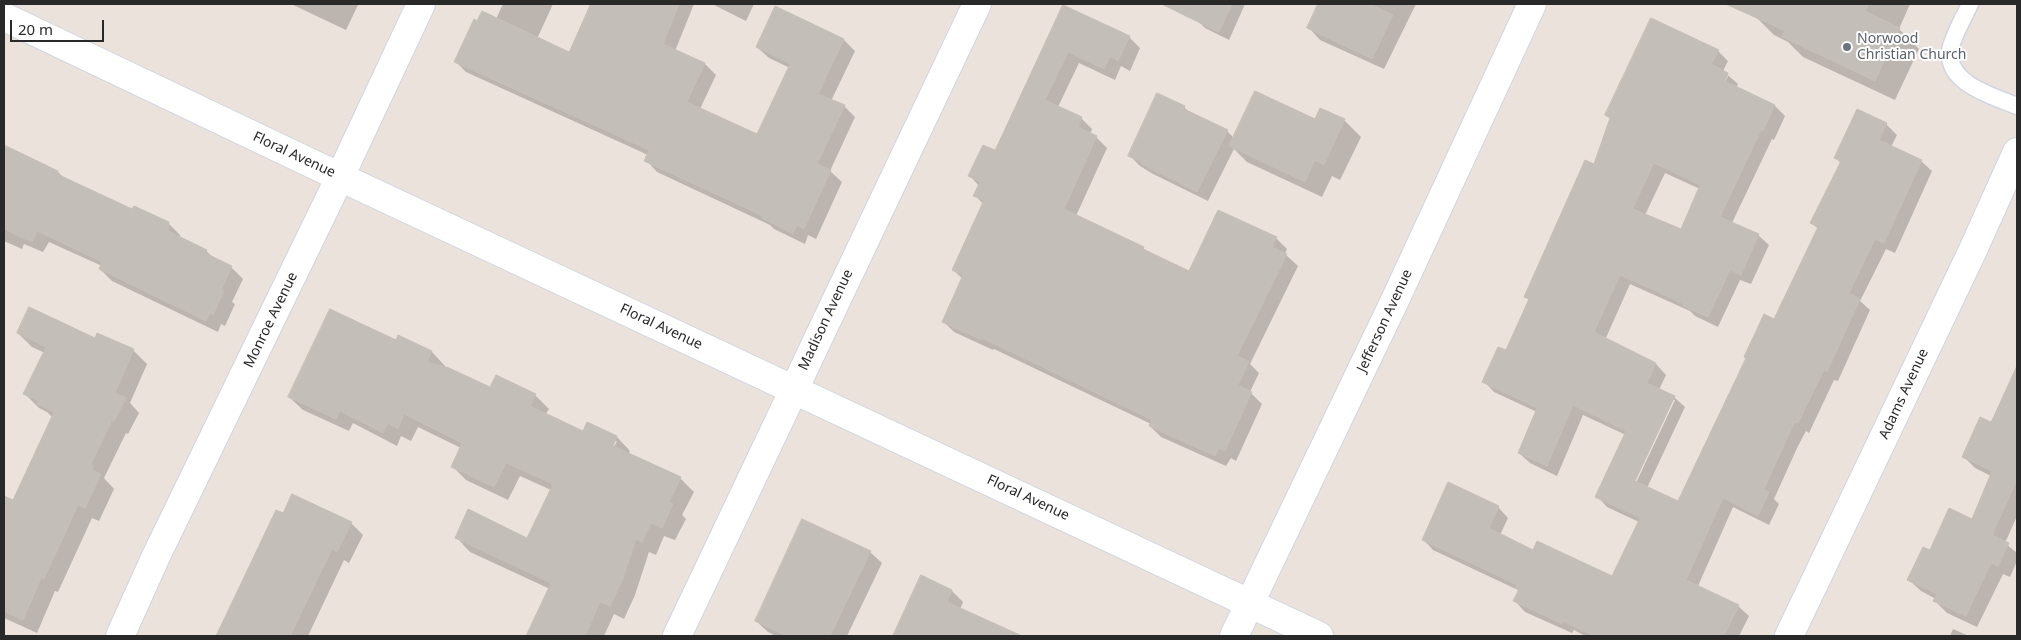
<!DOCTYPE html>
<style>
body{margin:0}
#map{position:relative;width:2021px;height:640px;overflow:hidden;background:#ebe2db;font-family:"Noto Sans",sans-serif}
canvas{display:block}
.frame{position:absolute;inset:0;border:5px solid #292929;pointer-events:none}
.scale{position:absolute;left:10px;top:20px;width:94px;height:22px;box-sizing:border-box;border:2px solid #292929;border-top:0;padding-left:6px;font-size:15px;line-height:18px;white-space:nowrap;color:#292929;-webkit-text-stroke:4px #fff;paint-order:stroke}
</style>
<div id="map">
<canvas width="2021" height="640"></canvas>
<div class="frame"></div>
<div class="scale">20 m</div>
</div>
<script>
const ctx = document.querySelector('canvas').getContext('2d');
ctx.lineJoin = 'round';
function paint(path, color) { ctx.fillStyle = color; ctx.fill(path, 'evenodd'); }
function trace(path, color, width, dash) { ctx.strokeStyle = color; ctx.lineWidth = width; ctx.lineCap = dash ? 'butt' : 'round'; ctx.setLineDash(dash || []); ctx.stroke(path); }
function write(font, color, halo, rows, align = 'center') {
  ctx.font = font + ' "Noto Sans",sans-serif'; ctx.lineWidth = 4; ctx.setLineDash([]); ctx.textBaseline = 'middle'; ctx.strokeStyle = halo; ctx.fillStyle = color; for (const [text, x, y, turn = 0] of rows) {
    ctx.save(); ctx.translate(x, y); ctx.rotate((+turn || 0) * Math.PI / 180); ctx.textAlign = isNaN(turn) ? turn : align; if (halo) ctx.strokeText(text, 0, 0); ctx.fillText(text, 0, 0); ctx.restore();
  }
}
paint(new Path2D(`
 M 291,4 L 356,4 L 358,5 L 346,30 Z
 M 503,4 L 553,4 L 537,39 L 569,54 L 592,4 L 694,4 L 675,51 L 705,64 L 716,75 L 700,109 L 758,135 L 790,68 L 769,58 L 757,47 L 776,8 L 844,40 L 855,51 L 831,101 L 844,106 L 855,117 L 830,171 L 842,182 L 816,239 L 808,235 L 805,244 L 774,229 L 770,225 L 657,172 L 646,160 L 648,155 L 466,72 L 455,61 L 478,23 L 496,19 Z
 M 712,4 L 754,4 L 746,21 Z
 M 1193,4 L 1245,4 L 1229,40 L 1205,28 L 1196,19 L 1201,7 Z
 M 1320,4 L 1416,4 L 1384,69 L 1320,40 L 1309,28 Z
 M 1759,4 L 1910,4 L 1899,29 L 1919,49 L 1895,100 L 1803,57 L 1788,42 L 1774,35 L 1754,15 Z
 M 1064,6 L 1129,37 L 1140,48 L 1130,71 L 1121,66 L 1115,80 L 1079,63 L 1058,107 L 1081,118 L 1092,129 L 1090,135 L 1096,137 L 1107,148 L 1076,216 L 1143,248 L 1149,254 L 1189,273 L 1276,238 L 1287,249 L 1285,254 L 1298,266 L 1250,364 L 1259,373 L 1250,392 L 1262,404 L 1236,461 L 1231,458 L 1226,466 L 1161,437 L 1150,426 L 1151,424 L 994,349 L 993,350 L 954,332 L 943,321 L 963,279 L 953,270 L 983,204 L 975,195 L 979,186 L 970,176 L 995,152 Z
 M 1718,51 L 1728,61 L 1723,71 L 1738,84 L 1736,88 L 1775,106 L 1785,116 L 1774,140 L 1772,139 L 1732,223 L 1758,235 L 1769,245 L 1751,284 L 1740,280 L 1718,327 L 1695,316 L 1690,311 L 1630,284 L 1605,340 L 1656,364 L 1666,375 L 1659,390 L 1674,397 L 1685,407 L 1647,488 L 1679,502 L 1775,321 L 1818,229 L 1812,223 L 1841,163 L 1835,158 L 1886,124 L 1897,135 L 1891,147 L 1921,161 L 1932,171 L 1895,253 L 1886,249 L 1860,301 L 1870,310 L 1838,381 L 1834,380 L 1809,433 L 1806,431 L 1798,446 L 1774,499 L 1779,504 L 1769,525 L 1733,507 L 1698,586 L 1738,606 L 1749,616 L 1739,636 L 1585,636 L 1574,630 L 1572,633 L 1525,612 L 1515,601 L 1520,591 L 1433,550 L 1423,539 L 1498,507 L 1508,518 L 1500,535 L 1533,551 L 1613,578 L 1639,522 L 1607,507 L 1597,496 L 1626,435 L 1583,415 L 1557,476 L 1530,463 L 1519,453 L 1537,412 L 1494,392 L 1484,381 L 1506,352 L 1530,301 L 1525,296 L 1594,165 L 1611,119 L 1607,115 ZM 1725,76 L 1728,76 L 1723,87 ZM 1665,173 L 1700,189 L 1682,231 L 1645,215 ZM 1672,400 L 1675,400 L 1634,487 L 1632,486 Z
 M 1184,107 L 1191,114 L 1227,131 L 1234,138 L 1316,121 L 1344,120 L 1361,137 L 1340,180 L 1332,176 L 1322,197 L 1247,162 L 1234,149 L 1208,201 L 1153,174 L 1140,166 L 1130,156 Z
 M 4,149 L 58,172 L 65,179 L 133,210 L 169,224 L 180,235 L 180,238 L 206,251 L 215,259 L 231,267 L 243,279 L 232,302 L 235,304 L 225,326 L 221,324 L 218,332 L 112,281 L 100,269 L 102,266 L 49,242 L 43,252 L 24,244 L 22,249 L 4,241 Z
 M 18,333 L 95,340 L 133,350 L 147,364 L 130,403 L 139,413 L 128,434 L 126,433 L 104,478 L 114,489 L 99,521 L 92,518 L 58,592 L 55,591 L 37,633 L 4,618 L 4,497 L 13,502 L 53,418 L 47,412 L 39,408 L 25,394 L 45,353 L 32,347 Z
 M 399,336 L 432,352 L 445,366 L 444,368 L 491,389 L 535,395 L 549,409 L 545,415 L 584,433 L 588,424 L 617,437 L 630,451 L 628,455 L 680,478 L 694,492 L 682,515 L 686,519 L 675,540 L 664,536 L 656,555 L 649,552 L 635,595 L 624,619 L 614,614 L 604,636 L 526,636 L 550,589 L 470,552 L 457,538 L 528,539 L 551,490 L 520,476 L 508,500 L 466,480 L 453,467 L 461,448 L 418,427 L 411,441 L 401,436 L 397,446 L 353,423 L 349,431 L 303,410 L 289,397 L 396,342 ZM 614,441 L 617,441 L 611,452 Z
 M 2017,368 L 2017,516 L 2005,543 L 2017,553 L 2017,561 L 2010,577 L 2003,574 L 1977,627 L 1947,613 L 1935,601 L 1936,599 L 1921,591 L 1909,580 L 1930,552 L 1973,521 L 1991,476 L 1975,468 L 1963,456 L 1991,424 Z
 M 276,512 L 283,515 L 351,523 L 363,535 L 349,563 L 344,560 L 308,636 L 217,636 Z
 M 870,552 L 882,563 L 847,636 L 776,636 L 768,632 L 756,621 Z
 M 922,577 L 952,591 L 963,602 L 960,610 L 1016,636 L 894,636 Z
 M 1953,629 L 1969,636 L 1950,636 Z`), '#0003');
const building = new Path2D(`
 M 591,4 L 679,4 L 663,44 L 705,63 L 687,102 L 757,134 L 790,64 L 756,47 L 775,6 L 844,39 L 818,94 L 845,105 L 817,164 L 831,170 L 804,229 L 797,225 L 793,234 L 762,218 L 763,216 L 644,161 L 649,150 L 454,62 L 474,19 L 477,21 L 482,11 L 569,52 Z
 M 1162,4 L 1232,4 L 1219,32 Z
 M 1318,4 L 1370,4 L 1393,15 L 1372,59 L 1307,28 Z
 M 1726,4 L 1869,4 L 1865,11 L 1900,28 L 1875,81 L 1782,37 L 1785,31 Z
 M 1063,5 L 1130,36 L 1118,61 L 1110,56 L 1104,69 L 1068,52 L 1045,100 L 1082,117 L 1078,127 L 1097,136 L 1064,209 L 1144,247 L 1143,249 L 1189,271 L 1218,210 L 1277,237 L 1272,247 L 1287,254 L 1237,356 L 1249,361 L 1238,385 L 1252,392 L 1225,451 L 1219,448 L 1215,456 L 1149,426 L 1152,420 L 982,338 L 981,340 L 942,322 L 963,275 L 952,270 L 984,200 L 973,196 L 980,182 L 968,176 L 983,145 L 995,150 Z
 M 1651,18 L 1719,50 L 1711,64 L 1728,73 L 1725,81 L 1775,105 L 1763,131 L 1761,130 L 1720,217 L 1759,234 L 1741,275 L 1730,270 L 1708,317 L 1683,306 L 1684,304 L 1620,275 L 1594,332 L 1656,363 L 1647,383 L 1675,396 L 1635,481 L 1678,501 L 1746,358 L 1744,357 L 1764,314 L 1774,319 L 1818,227 L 1810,223 L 1841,161 L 1834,158 L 1857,109 L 1887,123 L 1879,140 L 1922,160 L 1884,243 L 1875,239 L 1849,293 L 1860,299 L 1827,372 L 1824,370 L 1798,423 L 1795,422 L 1788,436 L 1764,489 L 1769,492 L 1758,516 L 1723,498 L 1686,580 L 1739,605 L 1724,636 L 1594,636 L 1563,621 L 1562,624 L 1513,601 L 1519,589 L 1515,588 L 1517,585 L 1422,540 L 1448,482 L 1499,506 L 1489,528 L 1533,550 L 1537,541 L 1612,576 L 1640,518 L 1595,497 L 1626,431 L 1573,405 L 1547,466 L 1518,453 L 1537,408 L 1482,382 L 1498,347 L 1506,350 L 1529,299 L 1524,297 L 1585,160 L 1594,164 L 1610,118 L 1605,115 ZM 1654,163 L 1700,185 L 1681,229 L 1633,209 Z
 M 1255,91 L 1315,119 L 1320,108 L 1345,119 L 1324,165 L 1315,160 L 1305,182 L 1229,146 Z
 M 1157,93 L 1185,106 L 1184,109 L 1228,130 L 1197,192 L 1141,164 L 1142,162 L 1128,156 Z
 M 4,145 L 58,171 L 57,174 L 132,209 L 134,206 L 169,222 L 168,231 L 207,250 L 205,253 L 232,266 L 221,290 L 224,291 L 213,315 L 210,313 L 206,321 L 99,269 L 102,262 L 37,231 L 32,242 L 4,229 Z
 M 29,307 L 95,338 L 97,333 L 134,349 L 115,393 L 126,398 L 114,421 L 112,420 L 91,464 L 94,466 L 92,470 L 101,474 L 85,508 L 78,505 L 44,579 L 41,578 L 23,620 L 4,611 L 4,496 L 13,500 L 54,412 L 37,404 L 39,401 L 23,394 L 46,347 L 17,333 Z
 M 330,309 L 396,340 L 398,335 L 432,351 L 427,362 L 449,368 L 490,387 L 496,375 L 536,394 L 530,406 L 583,431 L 587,422 L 617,436 L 613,446 L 681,477 L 669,502 L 673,504 L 662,528 L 651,523 L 642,542 L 636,539 L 622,581 L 610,606 L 600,602 L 585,636 L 526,636 L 551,583 L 455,538 L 468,509 L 527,538 L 553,484 L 506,463 L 494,487 L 451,467 L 462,443 L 404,414 L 398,429 L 388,423 L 383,433 L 340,411 L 336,419 L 288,397 Z
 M 2017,366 L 2017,483 L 2016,482 L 1992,535 L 2009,543 L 1998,566 L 1991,563 L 1966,616 L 1933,601 L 1937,594 L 1907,580 L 1923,547 L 1930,550 L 1949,508 L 1972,519 L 1992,471 L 1962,457 L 1980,417 L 1991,422 Z
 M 292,494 L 352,522 L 337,552 L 332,549 L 290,636 L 216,636 L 276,510 L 283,513 Z
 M 802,519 L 871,551 L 830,636 L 787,636 L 755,621 Z
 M 921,575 L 952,590 L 947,602 L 1022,636 L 893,636 Z`);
paint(building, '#c3beb7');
trace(building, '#c6beb5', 1);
const service = new Path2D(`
 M 1970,4 C 1965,15 1951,40 1950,51 C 1947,84 1993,96 2017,106`);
const minor = new Path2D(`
 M 4,17 L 340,177 L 1319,636
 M 120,636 L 157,554 L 340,177 L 421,4
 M 677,636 L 977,4
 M 1234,636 L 1396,298 L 1532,4
 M 1789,636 L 1972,252 L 2017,152`);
trace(service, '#d0d5e1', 19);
trace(minor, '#d0d5e1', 30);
trace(service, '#fff', 16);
trace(minor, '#fff', 28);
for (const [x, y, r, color] of [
 [1847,47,5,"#6b7280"]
]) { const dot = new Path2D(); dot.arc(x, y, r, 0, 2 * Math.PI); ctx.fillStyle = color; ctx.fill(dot); trace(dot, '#fff', 2); }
write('14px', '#5b616d', '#fff', [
 ["Norwood",1857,39],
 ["Christian Church",1857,55]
], 'left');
write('14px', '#292929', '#fff', [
 ["Floral Avenue",294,155,25],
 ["Monroe Avenue",271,320,-64],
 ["Madison Avenue",826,320,-65],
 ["Jefferson Avenue",1385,321,-65],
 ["Floral Avenue",661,327,25],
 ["Adams Avenue",1904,394,-65],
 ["Floral Avenue",1028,498,25]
]);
</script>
